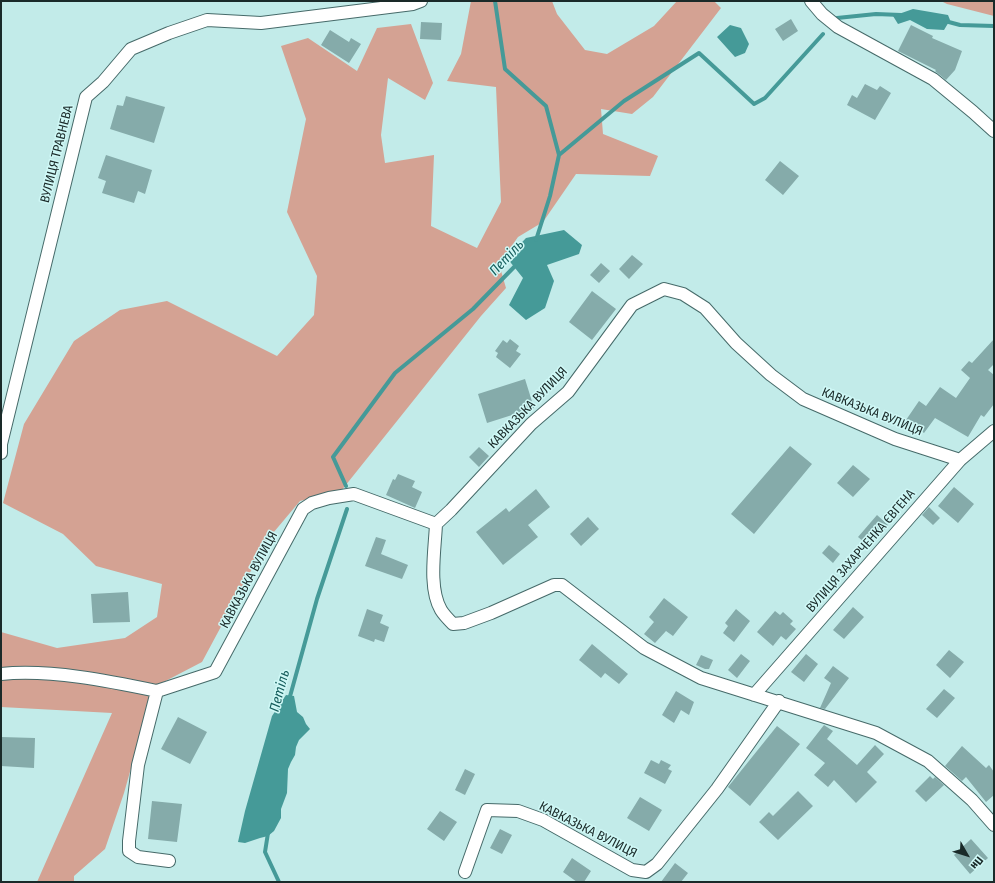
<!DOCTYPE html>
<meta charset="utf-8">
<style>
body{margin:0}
#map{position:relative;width:995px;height:883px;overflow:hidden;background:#c2ebe9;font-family:"Fira Sans Condensed",sans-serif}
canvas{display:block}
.frame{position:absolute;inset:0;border:2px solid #1a2a29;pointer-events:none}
.north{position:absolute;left:947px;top:835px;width:40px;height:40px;-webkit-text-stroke:3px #cff8f6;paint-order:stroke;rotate:129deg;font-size:11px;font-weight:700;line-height:16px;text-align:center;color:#1a2a29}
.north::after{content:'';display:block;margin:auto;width:14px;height:18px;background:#1a2a29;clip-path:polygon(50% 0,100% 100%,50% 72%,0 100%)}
</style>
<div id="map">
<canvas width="995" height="883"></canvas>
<div class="frame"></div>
<div class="north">Пн</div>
</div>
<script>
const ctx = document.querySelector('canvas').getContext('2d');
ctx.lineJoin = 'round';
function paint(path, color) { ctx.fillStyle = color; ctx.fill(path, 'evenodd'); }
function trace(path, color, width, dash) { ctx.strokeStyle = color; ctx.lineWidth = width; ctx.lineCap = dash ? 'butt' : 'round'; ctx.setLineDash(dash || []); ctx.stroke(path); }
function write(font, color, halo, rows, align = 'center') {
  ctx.font = font + ' "Fira Sans Condensed",sans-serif'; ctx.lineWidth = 3; ctx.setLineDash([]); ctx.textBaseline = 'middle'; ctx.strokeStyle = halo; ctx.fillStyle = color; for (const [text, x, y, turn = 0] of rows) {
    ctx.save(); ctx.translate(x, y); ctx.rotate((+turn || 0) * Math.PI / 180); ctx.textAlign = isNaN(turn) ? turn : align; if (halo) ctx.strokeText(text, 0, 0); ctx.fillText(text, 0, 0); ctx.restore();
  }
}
paint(new Path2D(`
 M 471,1 L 552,1 L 557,14 L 585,50 L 607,54 L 654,26 L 677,1 L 714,1 L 721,8 L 653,97 L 632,114 L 601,109 L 603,134 L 658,156 L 650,176 L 576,174 L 543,222 L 518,237 L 499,264 L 506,288 L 481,316 L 341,491 L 300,501 L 268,539 L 202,662 L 154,687 L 124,793 L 105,849 L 74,876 L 74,882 L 37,882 L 112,713 L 1,707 L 1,632 L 57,648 L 125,638 L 157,617 L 162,584 L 96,566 L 63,534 L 3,503 L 24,424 L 74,341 L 120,310 L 167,301 L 277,356 L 314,315 L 317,276 L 287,212 L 306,119 L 281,46 L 308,38 L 357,71 L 377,28 L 411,24 L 433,83 L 425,100 L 388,78 L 381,135 L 385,163 L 434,155 L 431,226 L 477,248 L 501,202 L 496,87 L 447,81 L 461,54 Z
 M 941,1 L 994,1 L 994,16 L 947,4 Z`), '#d4a293');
paint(new Path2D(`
 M 913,9 L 948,15 L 950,20 L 944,30 L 927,29 L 910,20 L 898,24 L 893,16 Z
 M 730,25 L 741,28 L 749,44 L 745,53 L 735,57 L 717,37 Z
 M 564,230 L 582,245 L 579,254 L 547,265 L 554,281 L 545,308 L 526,320 L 509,305 L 523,278 L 507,258 L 526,238 Z
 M 286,695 L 294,696 L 297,712 L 303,717 L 306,724 L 310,729 L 299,740 L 296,747 L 295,755 L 291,762 L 288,769 L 287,793 L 281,809 L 281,818 L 274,831 L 268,836 L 260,838 L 245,843 L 238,842 L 245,811 L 272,716 Z`), '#459a98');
trace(new Path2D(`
 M 495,1 L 505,69 L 546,106 L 559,155 L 550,196 L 536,240
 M 837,18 L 876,14 L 901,15
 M 945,21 L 960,25 L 994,26
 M 754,104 L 765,98 L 823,34
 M 559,155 L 624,101 L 699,53 L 753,103
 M 346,486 L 333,457 L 395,373 L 473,309 L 517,264
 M 289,700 L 317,599 L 347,509
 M 268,833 L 265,852 L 279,882`), '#459a98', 4);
paint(new Path2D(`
 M 791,19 L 798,31 L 783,41 L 775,29 Z
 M 421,22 L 442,23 L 441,40 L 420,39 Z
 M 911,25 L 933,36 L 932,38 L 962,51 L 955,70 L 946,80 L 935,71 L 936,70 L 898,51 Z
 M 330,30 L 349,42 L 351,38 L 361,44 L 349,63 L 321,45 Z
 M 865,84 L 877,90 L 880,86 L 891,93 L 875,120 L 847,105 L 852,95 L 857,98 Z
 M 126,96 L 165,107 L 154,143 L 110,129 L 117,105 L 123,106 Z
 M 106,155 L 152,170 L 145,194 L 138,191 L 134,203 L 102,193 L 106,181 L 98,178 Z
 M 780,161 L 799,176 L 783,195 L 765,180 Z
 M 632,255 L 643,264 L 629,279 L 619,269 Z
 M 601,263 L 610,271 L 599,283 L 590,275 Z
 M 592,291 L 616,309 L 592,340 L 569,322 Z
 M 510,339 L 519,346 L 516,351 L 521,354 L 510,368 L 496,357 L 498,353 L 495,351 L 503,340 L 507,343 Z
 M 994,339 L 994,364 L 988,370 L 994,375 L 994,404 L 984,417 L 981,415 L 968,437 L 935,418 L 924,433 L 906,420 L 919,401 L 926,406 L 940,387 L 956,398 L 970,378 L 961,370 L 969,361 L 972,363 Z
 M 525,379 L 534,408 L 487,423 L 478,394 Z
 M 790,446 L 812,464 L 754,534 L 731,514 Z
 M 479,447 L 489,456 L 479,467 L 469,457 Z
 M 853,465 L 870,479 L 853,497 L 837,483 Z
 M 398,474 L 415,481 L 412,487 L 422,492 L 415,508 L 386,495 L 393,479 L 395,480 Z
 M 954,487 L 974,504 L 958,523 L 938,506 Z
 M 536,489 L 550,507 L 528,525 L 538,537 L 503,565 L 476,532 L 506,508 L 509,512 Z
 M 929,507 L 940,518 L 933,525 L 922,515 Z
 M 877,515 L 888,525 L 870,547 L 858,537 Z
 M 588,517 L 599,529 L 581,546 L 570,534 Z
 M 376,537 L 386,540 L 381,554 L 408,565 L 402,579 L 365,566 Z
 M 829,545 L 840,554 L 833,563 L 822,553 Z
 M 128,592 L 130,622 L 93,623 L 91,594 Z
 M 664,598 L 688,617 L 673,636 L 666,631 L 655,643 L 644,634 L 654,622 L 649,617 Z
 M 853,607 L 864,617 L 844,639 L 833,630 Z
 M 367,609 L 383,615 L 380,623 L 389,627 L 384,642 L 375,639 L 374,642 L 358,636 Z
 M 736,609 L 750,621 L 734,642 L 723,633 L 728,626 L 725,623 Z
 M 775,611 L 780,615 L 783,612 L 793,621 L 790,624 L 796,629 L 786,640 L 781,636 L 773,646 L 757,632 Z
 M 592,644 L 628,674 L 619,684 L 605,673 L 601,678 L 579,660 Z
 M 949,650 L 964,662 L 950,678 L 936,665 Z
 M 741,654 L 750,661 L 737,678 L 728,670 Z
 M 806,654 L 818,664 L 804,682 L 791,672 Z
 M 701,655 L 713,660 L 709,669 L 705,669 L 696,665 Z
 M 833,666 L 849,678 L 825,709 L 820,708 L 831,683 L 824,678 Z
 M 944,689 L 955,698 L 937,718 L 926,709 Z
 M 676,691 L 694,702 L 689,715 L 681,710 L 674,723 L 662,715 Z
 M 178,717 L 207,732 L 190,764 L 161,749 Z
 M 824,725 L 833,731 L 827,739 L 857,765 L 875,745 L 884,754 L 867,772 L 877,782 L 856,803 L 834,780 L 828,787 L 814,775 L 825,763 L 806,748 Z
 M 777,726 L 800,744 L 750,806 L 728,787 Z
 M 1,737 L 35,738 L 34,768 L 1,766 Z
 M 962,746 L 986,768 L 989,765 L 994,772 L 994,795 L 986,802 L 966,777 L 962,781 L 945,766 Z
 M 651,760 L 659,764 L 661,760 L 671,765 L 668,769 L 672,771 L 665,784 L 644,773 Z
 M 465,769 L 475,774 L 465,795 L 455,790 Z
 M 930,776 L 933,779 L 935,777 L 944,785 L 926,802 L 915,791 Z
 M 798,791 L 813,806 L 778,840 L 759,822 L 769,812 L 773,816 Z
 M 640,797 L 662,810 L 649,831 L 627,818 Z
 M 152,801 L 182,804 L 177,842 L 148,839 Z
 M 440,811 L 457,822 L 444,841 L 427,829 Z
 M 500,829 L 512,835 L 502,854 L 490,848 Z
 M 971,839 L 988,858 L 970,874 L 954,855 Z
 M 572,858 L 591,871 L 584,882 L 577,882 L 563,872 Z
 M 675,863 L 688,873 L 681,882 L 661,882 Z`), '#85abaa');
const street = new Path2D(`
 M 811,1 L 822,14 L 838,27 L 933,79 L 973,112 L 994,131
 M 1,453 L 1,444 L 86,97 L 103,82 L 131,49 L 169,33 L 207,20 L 261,23 L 413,4 L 421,1
 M 436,524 C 435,549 428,588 441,610 C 444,615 449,620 453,624 L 464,623 L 491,613 L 554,585 L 562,585 L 644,648 L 701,678 L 876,733 L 928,761 L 972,800 L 994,825
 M 1,674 C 50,669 109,681 157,691
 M 754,695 L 960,460 L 994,431
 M 169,861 L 138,857 L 129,851 L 129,841 L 138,765 L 157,691 L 215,672 L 303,509 L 312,503 L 329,498 L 354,494 L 436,524 L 451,510 L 531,424 L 568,392 L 632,305 L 664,289 L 683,294 L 705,308 L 736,343 L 771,375 L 803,399 L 895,439 L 960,460
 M 465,872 L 487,810 L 518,811 L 543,820 L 632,870 L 646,872 L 657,864 L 717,789 L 779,701`);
trace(street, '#466a69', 14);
trace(street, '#fff', 12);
write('13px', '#1a2a29', '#cff8f6', [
 ["ВУЛИЦЯ ТРАВНЕВА",57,154,-76],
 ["КАВКАЗЬКА ВУЛИЦЯ",528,408,-46],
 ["КАВКАЗЬКА ВУЛИЦЯ",872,412,22],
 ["ВУЛИЦЯ ЗАХАРЧЕНКА ЄВГЕНА",861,551,-49],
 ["КАВКАЗЬКА ВУЛИЦЯ",249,580,-62],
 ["КАВКАЗЬКА ВУЛИЦЯ",588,830,27]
]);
write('italic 14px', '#165d5c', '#cff8f6', [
 ["Петіль",507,258,-47],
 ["Петіль",280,691,-75]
]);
</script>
